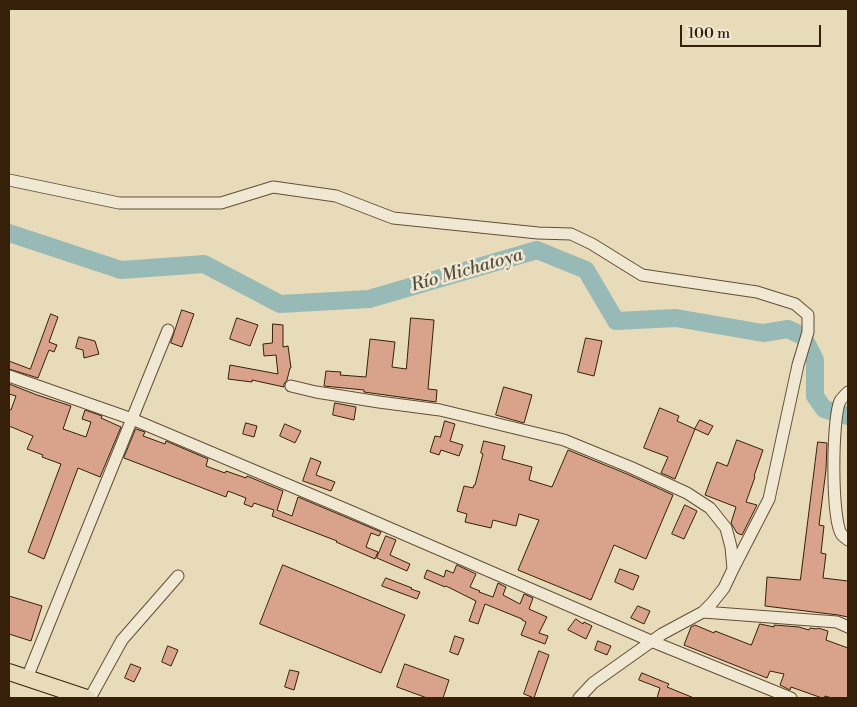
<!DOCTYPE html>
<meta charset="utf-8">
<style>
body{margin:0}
#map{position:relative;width:857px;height:707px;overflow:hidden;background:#e8dbba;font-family:"Libre Bodoni",serif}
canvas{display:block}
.frame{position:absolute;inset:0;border:10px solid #362009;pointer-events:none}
.scale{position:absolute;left:680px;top:25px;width:141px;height:22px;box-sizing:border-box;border:2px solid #362009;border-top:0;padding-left:6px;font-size:15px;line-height:18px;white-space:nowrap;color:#362009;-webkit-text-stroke:4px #f0e8d2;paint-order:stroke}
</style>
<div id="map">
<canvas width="857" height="707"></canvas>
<div class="frame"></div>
<div class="scale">100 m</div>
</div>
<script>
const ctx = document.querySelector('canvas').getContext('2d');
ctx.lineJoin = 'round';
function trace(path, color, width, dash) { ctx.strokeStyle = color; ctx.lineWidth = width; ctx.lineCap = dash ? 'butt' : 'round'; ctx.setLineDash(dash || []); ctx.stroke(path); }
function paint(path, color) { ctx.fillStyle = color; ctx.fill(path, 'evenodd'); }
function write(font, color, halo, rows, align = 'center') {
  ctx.font = font + ' "Libre Bodoni",serif'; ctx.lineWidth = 5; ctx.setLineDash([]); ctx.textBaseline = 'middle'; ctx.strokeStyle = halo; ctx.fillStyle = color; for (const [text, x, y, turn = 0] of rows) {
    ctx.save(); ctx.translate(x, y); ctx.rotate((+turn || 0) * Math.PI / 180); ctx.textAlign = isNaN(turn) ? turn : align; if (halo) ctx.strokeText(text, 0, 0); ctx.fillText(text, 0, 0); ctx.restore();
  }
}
trace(new Path2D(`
 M 9,233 L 121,270 L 204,264 L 280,304 L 369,299 L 537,250 L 586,270 L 616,321 L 676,318 L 763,333 L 788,329 L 803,336 L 815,360 L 815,396 L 824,409 L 848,416`), '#98bab6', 18);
const building = new Path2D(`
 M 182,310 L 194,314 L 182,347 L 171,343 Z
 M 51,314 L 58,317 L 49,342 L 57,345 L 54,352 L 49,350 L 38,378 L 9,369 L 9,361 L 30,369 Z
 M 237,318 L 258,325 L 250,346 L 230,339 Z
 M 411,318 L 434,320 L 428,389 L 437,390 L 436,402 L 364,392 L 364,390 L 324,386 L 326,371 L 341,372 L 340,375 L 366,377 L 370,339 L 395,342 L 392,367 L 406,369 Z
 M 273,324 L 283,325 L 283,347 L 288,346 L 291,368 L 290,368 L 287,380 L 284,384 L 284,387 L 252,380 L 252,382 L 228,379 L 230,365 L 278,374 L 276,355 L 264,356 L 263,344 L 272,343 Z
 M 79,337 L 95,341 L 99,354 L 84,358 L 83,350 L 76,348 Z
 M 586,338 L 602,341 L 594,376 L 578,372 Z
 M 9,384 L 37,395 L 71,406 L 63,429 L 86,437 L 91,422 L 82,419 L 85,410 L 102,416 L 101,418 L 121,427 L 100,477 L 78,468 L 44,559 L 28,552 L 61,464 L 42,457 L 43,455 L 27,449 L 33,436 L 9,426 L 9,409 L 11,410 L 16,396 L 9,394 Z
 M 504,387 L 532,395 L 524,423 L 496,415 Z
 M 335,403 L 356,407 L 354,420 L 333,415 Z
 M 660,408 L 679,416 L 677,421 L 695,429 L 675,479 L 661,473 L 668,457 L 644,448 Z
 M 700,420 L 713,426 L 708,435 L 695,429 Z
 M 445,421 L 455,424 L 450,441 L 463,445 L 459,456 L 441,450 L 439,455 L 430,452 L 435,436 L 440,437 Z
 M 246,423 L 257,426 L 254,437 L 243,434 Z
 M 285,424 L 301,431 L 295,443 L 280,436 Z
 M 136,429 L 145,432 L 143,436 L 165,444 L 166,441 L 208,459 L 206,466 L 225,473 L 226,471 L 246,478 L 247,476 L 283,491 L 277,510 L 292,516 L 298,497 L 381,532 L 379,536 L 371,533 L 366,547 L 378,552 L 375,559 L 336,542 L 337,541 L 272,516 L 274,510 L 254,503 L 252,507 L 244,504 L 246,498 L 228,491 L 226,497 L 124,458 Z
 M 737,440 L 763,450 L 754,476 L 755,477 L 746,502 L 757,505 L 742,535 L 737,533 L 731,523 L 736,507 L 705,495 L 717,462 L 727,466 Z
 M 484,441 L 505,446 L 502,459 L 532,467 L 529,480 L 552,487 L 568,450 L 627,474 L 673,495 L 646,559 L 614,545 L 591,600 L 518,570 L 539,520 L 519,514 L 516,526 L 493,520 L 491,528 L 465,522 L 467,514 L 457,511 L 464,486 L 473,488 L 474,485 L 475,485 L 483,454 L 481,453 Z
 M 818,442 L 827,443 L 826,470 L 819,525 L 824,526 L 821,553 L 826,554 L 823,578 L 848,581 L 848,617 L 838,615 L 765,606 L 767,577 L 800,580 Z
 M 311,458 L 321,462 L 316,475 L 335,482 L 331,491 L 303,481 Z
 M 685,505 L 697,511 L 684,539 L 672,534 Z
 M 386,536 L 396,540 L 390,555 L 410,564 L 407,571 L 377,558 Z
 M 283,565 L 405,615 L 381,673 L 260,624 Z
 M 457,565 L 476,574 L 470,587 L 480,591 L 479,592 L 493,597 L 498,583 L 506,587 L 503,595 L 520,604 L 524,594 L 533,598 L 529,609 L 547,617 L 539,633 L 548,636 L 545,644 L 521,635 L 526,622 L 522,620 L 522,619 L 485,604 L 478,624 L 469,621 L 476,601 L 446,586 L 445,587 L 424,578 L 427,570 L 444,577 L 446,570 L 453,573 Z
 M 620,569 L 639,576 L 633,590 L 615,582 Z
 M 386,578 L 412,588 L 411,589 L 420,592 L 417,599 L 382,586 Z
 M 9,596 L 42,606 L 31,641 L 9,634 Z
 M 638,606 L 650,611 L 644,624 L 631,618 Z
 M 576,619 L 583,624 L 584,622 L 592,626 L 586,639 L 568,630 Z
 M 760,624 L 774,627 L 774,625 L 799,627 L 809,630 L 810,628 L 817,629 L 818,628 L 828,631 L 826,640 L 848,648 L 848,698 L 832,698 L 825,696 L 824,698 L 822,698 L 791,687 L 790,690 L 780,685 L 784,674 L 770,671 L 767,678 L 684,645 L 691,627 L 695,625 L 714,633 L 715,631 L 751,645 Z
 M 455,636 L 464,639 L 458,655 L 450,652 Z
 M 598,641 L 611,646 L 607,655 L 595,650 Z
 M 168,646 L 178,650 L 171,666 L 162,662 Z
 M 539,651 L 549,655 L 534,698 L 524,694 Z
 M 131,664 L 141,668 L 134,682 L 125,678 Z
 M 405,664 L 449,680 L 443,698 L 427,698 L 397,687 Z
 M 290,670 L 299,672 L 294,690 L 285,687 Z
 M 642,673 L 669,684 L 667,687 L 694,698 L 657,698 L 660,688 L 639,680 Z`);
paint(building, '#d9a38b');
trace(building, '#362009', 1);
const minor = new Path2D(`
 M 9,180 L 119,203 L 221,203 L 273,187 L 336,196 L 393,218 L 538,233 L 571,234 L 592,244 L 642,275 L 757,292 L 795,304 L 808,315 L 808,332 L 798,365 L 769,499 L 733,569 L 724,588 L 712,603 L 703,612 L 662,634 L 593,683 L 579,698
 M 9,376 L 132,419 L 350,511 L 651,641 L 791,698
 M 291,386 L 316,392 L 379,402 L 440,410 L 564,440 L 630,467 L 687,493 L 710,508 L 726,528 L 731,547 L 733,569
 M 848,392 C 846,394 842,398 840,401 C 832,418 831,521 842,535 C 844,537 846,538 848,540
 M 703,612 L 837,622 L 848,627
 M 27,678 L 168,330
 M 90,698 L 122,640 L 178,576`);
const highway = new Path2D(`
 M 9,672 L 87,698`);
trace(minor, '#624f35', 13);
trace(highway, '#362009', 18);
trace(minor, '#f0e8d2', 11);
trace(highway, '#e8dbba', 16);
write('italic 18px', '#534e3d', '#f0e8d2', [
 ["Río Michatoya",467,271,-16]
]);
</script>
